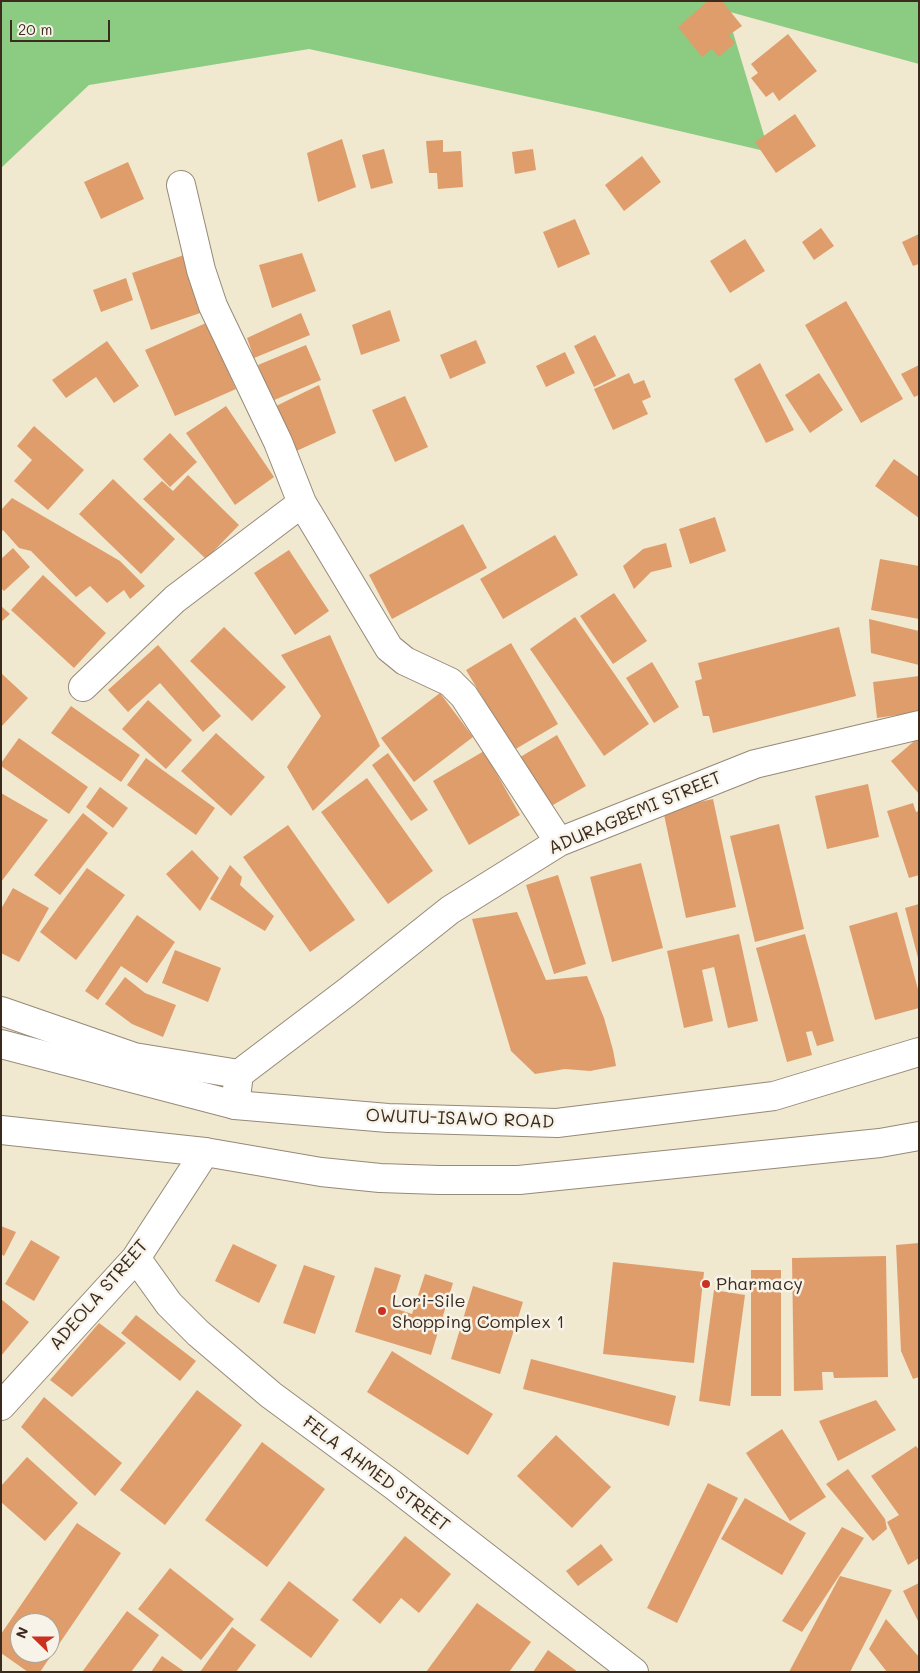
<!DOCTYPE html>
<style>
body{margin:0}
#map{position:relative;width:920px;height:1673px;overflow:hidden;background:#f1e8d0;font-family:Mali,sans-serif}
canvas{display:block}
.frame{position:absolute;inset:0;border:2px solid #3b2a1e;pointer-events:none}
.north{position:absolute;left:10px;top:1613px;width:50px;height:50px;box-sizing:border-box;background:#f7f3e8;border:1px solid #aca397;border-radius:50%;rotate:292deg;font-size:14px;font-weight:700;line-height:20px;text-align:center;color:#3b2a1e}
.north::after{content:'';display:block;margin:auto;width:18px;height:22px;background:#c8321e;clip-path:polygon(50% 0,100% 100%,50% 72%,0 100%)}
.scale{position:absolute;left:10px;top:20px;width:100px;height:22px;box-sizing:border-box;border:2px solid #3b2a1e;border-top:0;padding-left:6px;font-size:15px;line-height:18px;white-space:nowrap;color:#3b2a1e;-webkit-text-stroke:4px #f7f3e8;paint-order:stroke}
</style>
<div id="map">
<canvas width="920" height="1673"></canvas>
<div class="frame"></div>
<div class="north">N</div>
<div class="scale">20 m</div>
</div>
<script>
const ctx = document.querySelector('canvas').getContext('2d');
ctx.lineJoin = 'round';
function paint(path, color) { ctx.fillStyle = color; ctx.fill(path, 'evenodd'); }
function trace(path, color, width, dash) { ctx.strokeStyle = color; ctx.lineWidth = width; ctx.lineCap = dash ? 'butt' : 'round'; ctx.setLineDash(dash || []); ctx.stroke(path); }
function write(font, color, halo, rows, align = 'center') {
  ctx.font = font + ' Mali,sans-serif'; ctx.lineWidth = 5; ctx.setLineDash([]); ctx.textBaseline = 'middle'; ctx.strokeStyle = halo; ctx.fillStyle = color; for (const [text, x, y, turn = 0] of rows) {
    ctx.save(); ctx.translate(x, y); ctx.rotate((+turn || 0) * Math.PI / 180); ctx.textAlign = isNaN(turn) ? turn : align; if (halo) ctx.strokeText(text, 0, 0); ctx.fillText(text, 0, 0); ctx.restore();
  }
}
paint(new Path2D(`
 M 1,1 L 919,1 L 919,64 L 730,12 L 732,29 L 769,152 L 598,112 L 309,49 L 89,85 L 1,168 Z`), '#8bcb82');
paint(new Path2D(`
 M 708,1 L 722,1 L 742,26 L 729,35 L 735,43 L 719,57 L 712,49 L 702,57 L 678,27 Z
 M 788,34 L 817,71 L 779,101 L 773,92 L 766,97 L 751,78 L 758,73 L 751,64 Z
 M 795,114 L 816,146 L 776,173 L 755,142 Z
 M 342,139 L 356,187 L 318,202 L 307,153 Z
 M 443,140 L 443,152 L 461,151 L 463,187 L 438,189 L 437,173 L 429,173 L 426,141 Z
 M 384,149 L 393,183 L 371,189 L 362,155 Z
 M 533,149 L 536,170 L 515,174 L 512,152 Z
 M 642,156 L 661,182 L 624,211 L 605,185 Z
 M 128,162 L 144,199 L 101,219 L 84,182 Z
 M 575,219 L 590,254 L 558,268 L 543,232 Z
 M 821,228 L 834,246 L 814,260 L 802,242 Z
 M 919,234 L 919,264 L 913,266 L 902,242 Z
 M 745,239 L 765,271 L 730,293 L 710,261 Z
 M 302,253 L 316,291 L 272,308 L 259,265 Z
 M 184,255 L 203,312 L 151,330 L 132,273 Z
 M 126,278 L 133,300 L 101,312 L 93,290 Z
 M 846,301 L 903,399 L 861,423 L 805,325 Z
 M 390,310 L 400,341 L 361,355 L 352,325 Z
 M 301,313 L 310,335 L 254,358 L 247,338 Z
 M 206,323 L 236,389 L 175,416 L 145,350 Z
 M 595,335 L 616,376 L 594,387 L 574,346 Z
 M 476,340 L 486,363 L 450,379 L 440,355 Z
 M 107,341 L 139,386 L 114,403 L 96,377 L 66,398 L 52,380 Z
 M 306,345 L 321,380 L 272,401 L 258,365 Z
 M 565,352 L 575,373 L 546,387 L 536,366 Z
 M 760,363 L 794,430 L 766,443 L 734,379 Z
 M 919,365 L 919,395 L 914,397 L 901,374 Z
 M 629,373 L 634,384 L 644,380 L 651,397 L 642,401 L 648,414 L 613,430 L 594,389 Z
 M 819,373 L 843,410 L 810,433 L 785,395 Z
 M 319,385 L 336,433 L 292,453 L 272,408 Z
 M 405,396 L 428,447 L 395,462 L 372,410 Z
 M 226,406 L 274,477 L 235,505 L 186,433 Z
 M 34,426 L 84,470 L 48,510 L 14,481 L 32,460 L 17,446 Z
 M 170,433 L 197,462 L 170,487 L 143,459 Z
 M 894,459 L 919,477 L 919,518 L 875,486 Z
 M 188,475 L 239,525 L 206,559 L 143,499 L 162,481 L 173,491 Z
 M 113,479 L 175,539 L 141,574 L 79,514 Z
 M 12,498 L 120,561 L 145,586 L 130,599 L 124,590 L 107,603 L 90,586 L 76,597 L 31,551 L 19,548 L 3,530 L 1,532 L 1,510 Z
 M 715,517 L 726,551 L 690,564 L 679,529 Z
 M 463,524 L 487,568 L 392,619 L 369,575 Z
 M 555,535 L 578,575 L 503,619 L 480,579 Z
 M 666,543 L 672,567 L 651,572 L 634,589 L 623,566 L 643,549 Z
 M 13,548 L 30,567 L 4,591 L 1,588 L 1,559 Z
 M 289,550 L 329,611 L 295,635 L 254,573 Z
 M 880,559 L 919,566 L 919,619 L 871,610 Z
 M 43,575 L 106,633 L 74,668 L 11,610 Z
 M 614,593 L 647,641 L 613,664 L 580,616 Z
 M 1,606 L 10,614 L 1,622 Z
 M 575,617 L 649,724 L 604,756 L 530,649 Z
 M 869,619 L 919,631 L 919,665 L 871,653 Z
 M 224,627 L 286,687 L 252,721 L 190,661 Z
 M 839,627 L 856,696 L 713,733 L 709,716 L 703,716 L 695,681 L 702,679 L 698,663 Z
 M 330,635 L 380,746 L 313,811 L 287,767 L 321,716 L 281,655 Z
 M 511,643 L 558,724 L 514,750 L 466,670 Z
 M 158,645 L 221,716 L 203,732 L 160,683 L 128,712 L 108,690 Z
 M 652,662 L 679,707 L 654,723 L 626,678 Z
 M 1,673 L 28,698 L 1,727 Z
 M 919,676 L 919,712 L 877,718 L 873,682 Z
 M 440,693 L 473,737 L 414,782 L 381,738 Z
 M 148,700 L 192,740 L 166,769 L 122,729 Z
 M 71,706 L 140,755 L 121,782 L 51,733 Z
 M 216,733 L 265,777 L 231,816 L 181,771 Z
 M 557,735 L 586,786 L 546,809 L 517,759 Z
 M 919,737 L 919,794 L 891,761 Z
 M 19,738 L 88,787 L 69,814 L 1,766 L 1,763 Z
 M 484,751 L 520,815 L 469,845 L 433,781 Z
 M 388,753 L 428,810 L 411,821 L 372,765 Z
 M 146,758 L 215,808 L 196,835 L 127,785 Z
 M 367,778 L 433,871 L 388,904 L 321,812 Z
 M 868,784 L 879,837 L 827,849 L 815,796 Z
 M 100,787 L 128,808 L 113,828 L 86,807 Z
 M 1,793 L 48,820 L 1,882 Z
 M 713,799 L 736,907 L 686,918 L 663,810 Z
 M 913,803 L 916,812 L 919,811 L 919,875 L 909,878 L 887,811 Z
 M 83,813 L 108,833 L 60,895 L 34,875 Z
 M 779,824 L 804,929 L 755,942 L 730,836 Z
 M 288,825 L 355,920 L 310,952 L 243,857 Z
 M 192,850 L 219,878 L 200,911 L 166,874 Z
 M 641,863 L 663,948 L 612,962 L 590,877 Z
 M 230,865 L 242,877 L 240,885 L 274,916 L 265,931 L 210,899 Z
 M 87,868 L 125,895 L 76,960 L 40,932 Z
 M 558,875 L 586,964 L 554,974 L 526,885 Z
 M 13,888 L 49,908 L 19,962 L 1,953 L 1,909 Z
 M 919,904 L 919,958 L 918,958 L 905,908 Z
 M 517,912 L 546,980 L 587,976 L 604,1018 L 613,1050 L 616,1066 L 590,1071 L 565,1069 L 535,1074 L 511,1051 L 472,919 Z
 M 897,912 L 919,993 L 919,1008 L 875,1020 L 849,926 Z
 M 137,915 L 175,942 L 147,983 L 121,966 L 98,1000 L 85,991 Z
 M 739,934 L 758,1021 L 728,1028 L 714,967 L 702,970 L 713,1021 L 684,1028 L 667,951 Z
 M 805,934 L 834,1041 L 817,1046 L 812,1031 L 806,1032 L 812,1055 L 787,1062 L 756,948 Z
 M 175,950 L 221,968 L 208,1002 L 162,983 Z
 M 125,977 L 145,993 L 176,1005 L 163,1037 L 132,1024 L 105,1004 Z
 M 1,1226 L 16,1232 L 4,1256 L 1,1254 Z
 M 31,1240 L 60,1257 L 34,1301 L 5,1284 Z
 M 919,1243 L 919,1377 L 913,1379 L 901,1351 L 896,1245 Z
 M 233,1244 L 277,1265 L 259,1303 L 215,1281 Z
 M 886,1256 L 888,1377 L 834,1378 L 833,1372 L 822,1372 L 823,1390 L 794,1391 L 792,1258 Z
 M 613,1262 L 704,1272 L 694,1363 L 603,1354 Z
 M 304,1265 L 335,1276 L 315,1334 L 283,1323 Z
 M 375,1267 L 401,1275 L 391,1307 L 412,1314 L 425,1274 L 453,1283 L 431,1355 L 355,1332 Z
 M 751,1270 L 781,1270 L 781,1396 L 751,1396 Z
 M 473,1286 L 523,1302 L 500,1374 L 451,1359 Z
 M 714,1290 L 745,1295 L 730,1406 L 699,1401 Z
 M 1,1299 L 29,1322 L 1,1356 Z
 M 136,1315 L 196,1361 L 180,1381 L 121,1333 Z
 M 99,1323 L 126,1343 L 72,1397 L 50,1380 Z
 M 392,1351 L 493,1414 L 468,1455 L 367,1392 Z
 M 531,1359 L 676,1396 L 669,1426 L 523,1389 Z
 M 197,1390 L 242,1425 L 165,1525 L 120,1490 Z
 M 44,1397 L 122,1463 L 95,1496 L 21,1427 Z
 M 876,1400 L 896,1430 L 838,1461 L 819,1421 Z
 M 782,1429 L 826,1497 L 790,1521 L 746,1453 Z
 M 556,1435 L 611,1487 L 572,1528 L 517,1476 Z
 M 262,1442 L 325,1489 L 267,1567 L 205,1520 Z
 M 916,1446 L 919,1450 L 919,1558 L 908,1565 L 887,1522 L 899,1515 L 871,1476 Z
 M 27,1457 L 78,1503 L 45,1541 L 1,1502 L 1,1486 Z
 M 848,1469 L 885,1519 L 887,1529 L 873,1541 L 826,1484 Z
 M 708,1483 L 738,1498 L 677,1623 L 647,1608 Z
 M 745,1498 L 806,1533 L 782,1575 L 721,1539 Z
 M 77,1523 L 121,1553 L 40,1672 L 28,1672 L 1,1653 L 1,1634 ZM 20,1623 L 50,1623 L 50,1653 L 20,1653 Z
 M 842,1527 L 864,1538 L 802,1632 L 782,1621 Z
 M 405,1536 L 451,1574 L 419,1613 L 401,1598 L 380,1624 L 352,1600 Z
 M 601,1544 L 613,1560 L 578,1586 L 566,1571 Z
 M 170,1568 L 234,1619 L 201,1660 L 138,1609 Z
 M 840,1576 L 892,1590 L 850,1672 L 789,1672 Z
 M 289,1581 L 339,1620 L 311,1658 L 260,1620 Z
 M 919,1583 L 919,1623 L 903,1591 Z
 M 477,1603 L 531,1642 L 509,1672 L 426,1672 Z
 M 127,1611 L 159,1635 L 131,1672 L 82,1672 Z
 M 886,1619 L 919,1657 L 919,1672 L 887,1672 L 869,1649 Z
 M 232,1627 L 256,1645 L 236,1672 L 200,1672 Z
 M 548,1650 L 578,1672 L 533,1672 Z
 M 162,1656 L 185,1672 L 151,1672 Z`), '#df9d6c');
const street = new Path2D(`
 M 181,185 L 201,270 L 213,306 L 278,442 L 302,503 L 389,648 L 405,661 L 450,682 L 464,696 L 559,842
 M 83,687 L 175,599 L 302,503
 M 1,1011 L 134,1057 L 239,1074
 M 235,1105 L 239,1074 L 347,992 L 450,910 L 559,842 L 755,764 L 919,725
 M 136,1258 L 169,1304 L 198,1333 L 271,1395 L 393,1485 L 634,1672
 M 1,1406 L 136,1258 L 205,1152`);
const secondary = new Path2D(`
 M 1,1044 L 235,1105 L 388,1118 L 557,1123 L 774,1096 L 919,1052
 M 1,1130 L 205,1152 L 321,1172 L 380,1178 L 439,1180 L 519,1180 L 880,1143 L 919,1136`);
trace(street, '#968977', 30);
trace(secondary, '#968977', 30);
trace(street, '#fff', 28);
trace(secondary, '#fff', 28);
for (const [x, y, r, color] of [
 [706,1284,5,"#c8321e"],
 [382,1311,5,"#c8321e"]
]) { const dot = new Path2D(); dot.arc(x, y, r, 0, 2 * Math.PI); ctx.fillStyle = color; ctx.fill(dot); trace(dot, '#f7f3e8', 2); }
write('18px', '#3b2a1e', '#f7f3e8', [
 ["ADURAGBEMI STREET",635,813,-23],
 ["OWUTU-ISAWO ROAD",460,1119,2],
 ["ADEOLA STREET",99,1295,-49],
 ["FELA AHMED STREET",376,1474,37]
]);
write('18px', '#3b2a1e', '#f7f3e8', [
 ["Pharmacy",716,1284],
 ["Lori-Sile",392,1301],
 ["Shopping Complex 1",392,1322]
], 'left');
</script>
